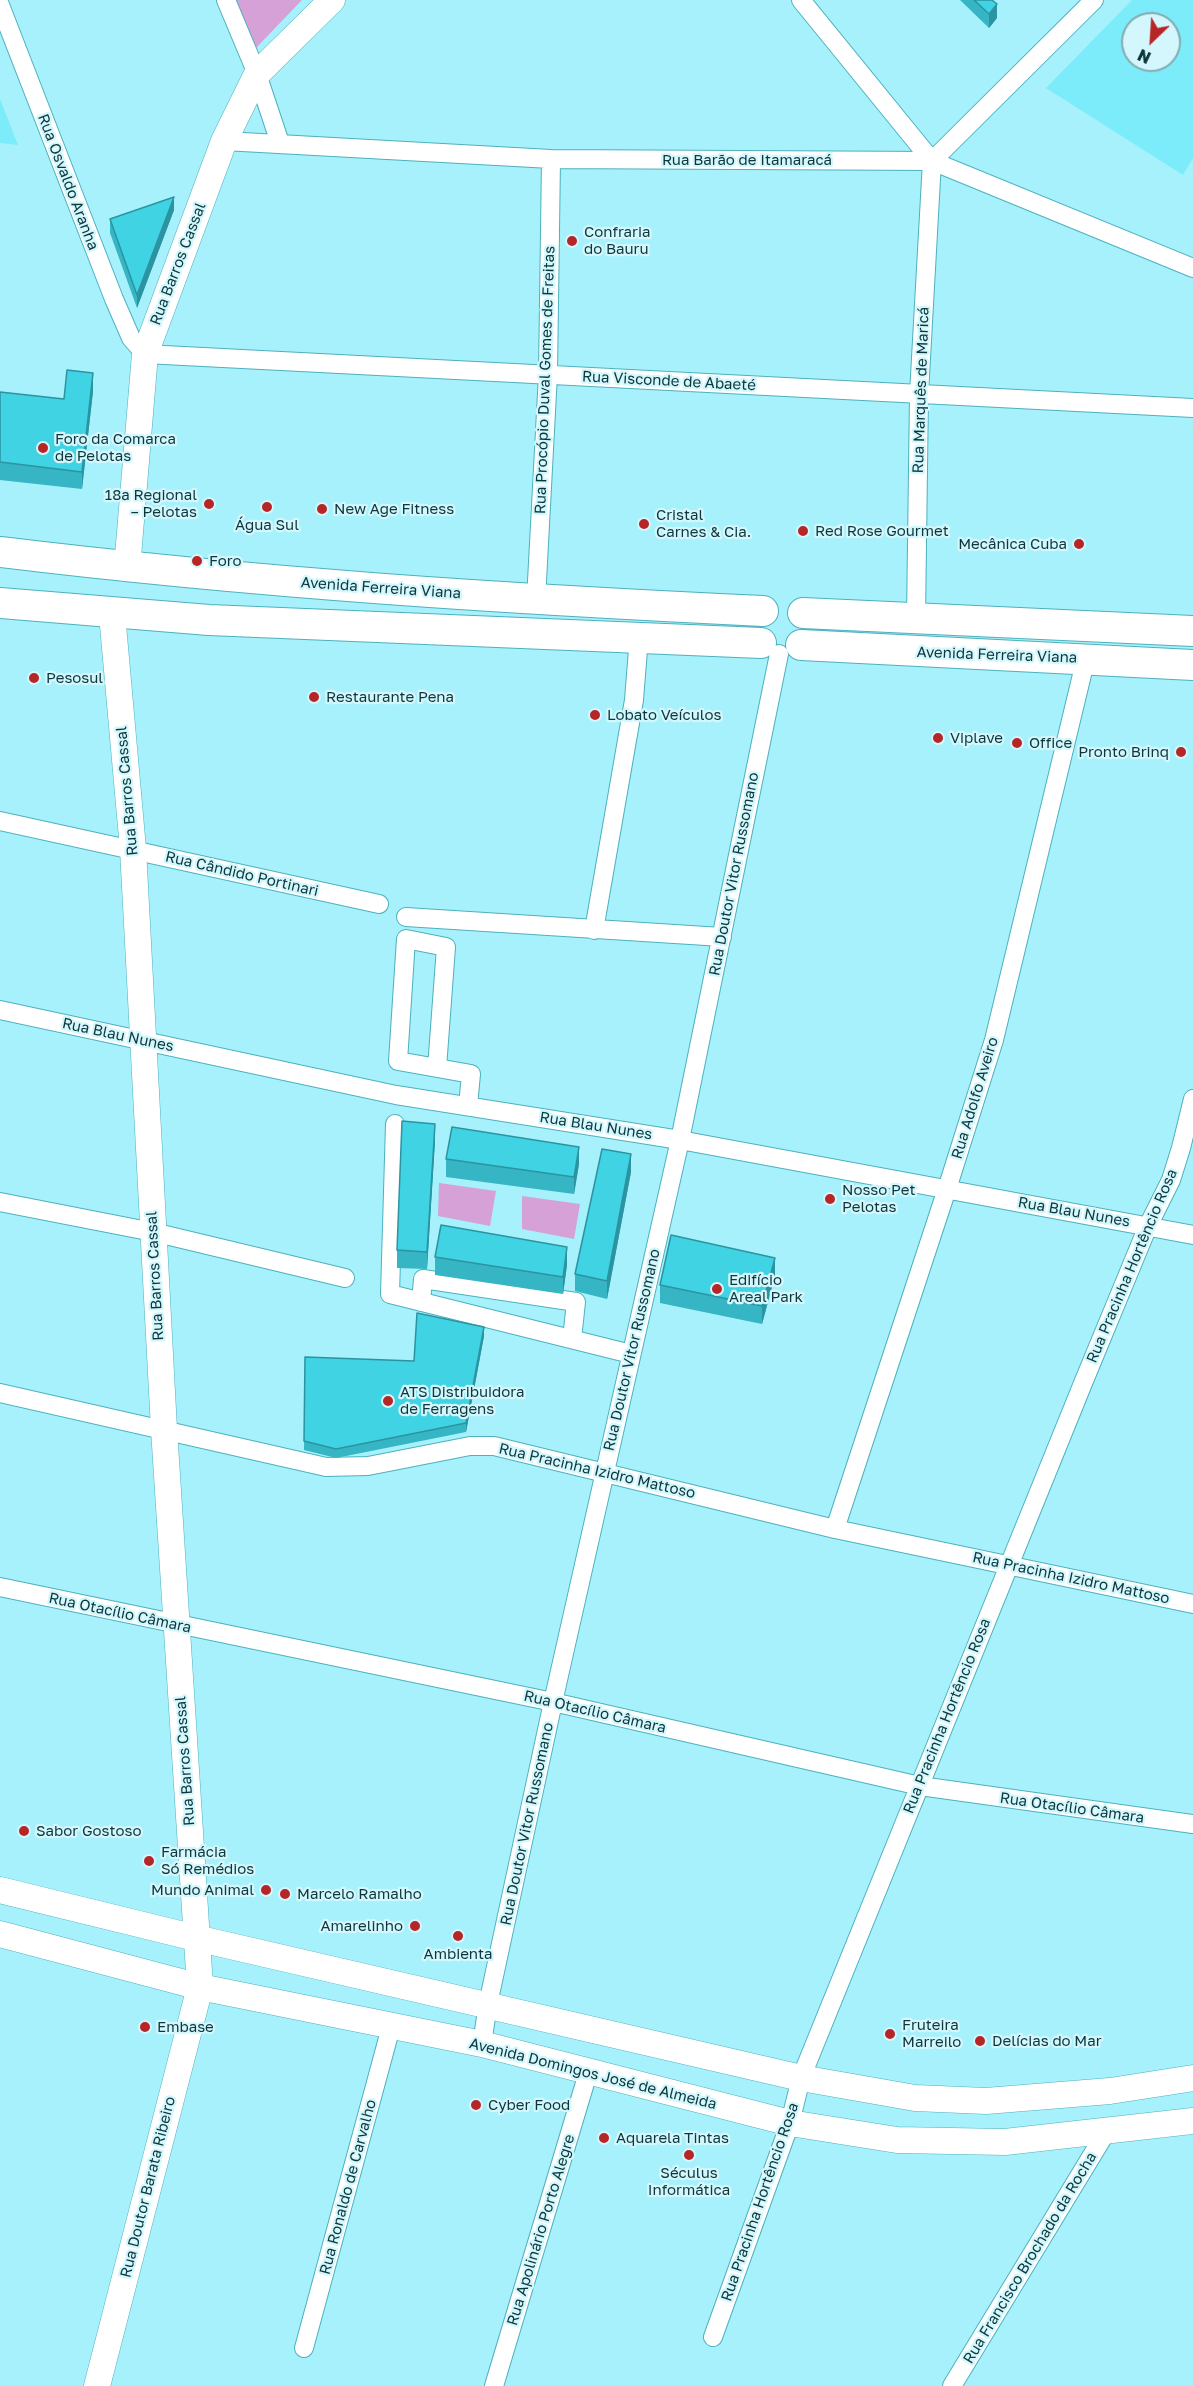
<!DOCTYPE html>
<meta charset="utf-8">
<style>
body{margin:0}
#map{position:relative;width:1193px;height:2386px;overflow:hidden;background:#a6f1fb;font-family:"Golos Text",sans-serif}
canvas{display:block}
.north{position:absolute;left:1121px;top:12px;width:60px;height:60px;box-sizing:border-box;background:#d3f7fc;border:2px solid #83abb0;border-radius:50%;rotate:205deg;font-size:16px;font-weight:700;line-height:24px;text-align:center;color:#0c383d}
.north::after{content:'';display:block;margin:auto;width:21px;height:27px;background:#b62627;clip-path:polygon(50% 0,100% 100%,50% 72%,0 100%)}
</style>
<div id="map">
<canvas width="1193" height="2386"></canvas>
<div class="north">N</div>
</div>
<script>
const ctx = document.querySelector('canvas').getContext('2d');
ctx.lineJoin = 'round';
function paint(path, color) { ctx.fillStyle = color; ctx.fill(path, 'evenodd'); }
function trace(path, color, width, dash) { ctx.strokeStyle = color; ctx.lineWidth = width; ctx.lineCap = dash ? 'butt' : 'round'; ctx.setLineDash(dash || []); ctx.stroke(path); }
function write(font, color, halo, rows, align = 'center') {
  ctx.font = font + ' "Golos Text",sans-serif'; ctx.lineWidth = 4.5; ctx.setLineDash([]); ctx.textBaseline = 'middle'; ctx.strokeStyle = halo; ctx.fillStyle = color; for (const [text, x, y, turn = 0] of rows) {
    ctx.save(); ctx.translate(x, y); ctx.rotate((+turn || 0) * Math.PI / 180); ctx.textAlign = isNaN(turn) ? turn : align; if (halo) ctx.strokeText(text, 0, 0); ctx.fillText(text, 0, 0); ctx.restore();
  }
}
paint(new Path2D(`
 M 1132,0 L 1193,0 L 1193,158 L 1183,175 L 1046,88 ZM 1133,24 L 1169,24 L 1169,60 L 1133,60 Z
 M 0,99 L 18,145 L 0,143 Z`), '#7cecfa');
paint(new Path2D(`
 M 235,0 L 302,0 L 255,49 Z
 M 439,1183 L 496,1191 L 490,1226 L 438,1216 Z
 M 522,1196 L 580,1204 L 574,1239 L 522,1229 Z`), '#d6a1d6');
const street = new Path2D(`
 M 226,0 L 257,74 L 280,143
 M 801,0 L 932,161 L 919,394 L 916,619
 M 0,5 L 114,299 L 131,338 L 145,354 L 1193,408
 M 224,141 L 551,159 L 932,161 L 1193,268
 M 932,161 L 1094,0
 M 536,600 L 548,374 L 551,159
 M 0,821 L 379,904
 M 406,917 L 722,937
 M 594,930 L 634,700 L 639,637
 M 0,1010 L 396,1095 L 680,1140 L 1193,1235
 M 437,1068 L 446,947 L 406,939 L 398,1061 L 471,1074 L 468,1106
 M 395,1124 L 390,1294 L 631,1354
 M 0,1202 L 153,1232 L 345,1278
 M 421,1302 L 423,1279 L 576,1302 L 572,1339
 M 0,1393 L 326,1467 L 368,1466 L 470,1446 L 494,1446 L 835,1529 L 1193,1604
 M 835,1529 L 947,1189 L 994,1040 L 1086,658
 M 0,1587 L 553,1702 L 920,1786 L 1193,1824
 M 482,2044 L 488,2004 L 553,1702 L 680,1140 L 779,654
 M 713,2337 L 790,2123 L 801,2078 C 917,1794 1030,1509 1148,1226 L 1171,1180 L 1181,1148 L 1193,1099
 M 304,2348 L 391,2027
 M 494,2386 L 588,2073
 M 952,2386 L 1108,2129`);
const secondary = new Path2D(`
 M 127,568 L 145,354 L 224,141 L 257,74 L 332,0
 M 0,1890 L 196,1938 L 801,2078 L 915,2098 L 986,2101 L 1110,2091 L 1193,2078
 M 0,1934 L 200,1987 L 482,2044 L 790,2123 L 897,2140 L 1005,2142 L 1193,2121
 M 97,2386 L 200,1987 L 164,1429 L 133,849 L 112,614`);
const primary = new Path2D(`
 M 0,552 C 253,583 508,599 763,611
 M 0,603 L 209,620 L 761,643
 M 803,613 L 1193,631
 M 801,645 L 1193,665`);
trace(street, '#4db1be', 20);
trace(secondary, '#4db1be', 27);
trace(primary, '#4db1be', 32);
trace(street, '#fff', 18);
trace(secondary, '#fff', 26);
trace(primary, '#fff', 30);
paint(new Path2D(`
 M 960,0 L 992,0 L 997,18 L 989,28 Z
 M 174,210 L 137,308 L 110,233 L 110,219 Z
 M 93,391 L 82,489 L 0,480 L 0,392 L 64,399 Z
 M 435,1141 L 427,1269 L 397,1268 L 397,1250 Z
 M 446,1159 L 579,1164 L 574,1194 L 446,1177 Z
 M 631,1172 L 607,1299 L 575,1291 L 575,1274 Z
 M 435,1257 L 567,1265 L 563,1294 L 435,1275 Z
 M 775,1276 L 762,1324 L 660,1303 L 660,1285 Z
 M 484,1336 L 466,1432 L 336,1458 L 304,1450 L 305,1357 L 414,1361 Z`), '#36b5c4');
paint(new Path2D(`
 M 997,4 L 997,18 L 989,28 L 989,14 Z
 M 174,197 L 174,210 L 137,308 L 137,295 Z
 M 93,373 L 93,391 L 82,489 L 82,472 Z
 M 435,1124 L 435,1141 L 427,1269 L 427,1252 Z
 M 579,1147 L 579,1164 L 574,1194 L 574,1177 Z
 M 631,1154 L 631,1172 L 607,1299 L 607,1281 Z
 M 567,1247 L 567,1265 L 563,1294 L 563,1277 Z
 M 775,1258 L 775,1276 L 762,1324 L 762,1306 Z
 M 484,1327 L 484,1336 L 466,1432 L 466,1423 Z`), '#2c94a0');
const building = new Path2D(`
 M 974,0 L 992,0 L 997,4 L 989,14 Z
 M 174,197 L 137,295 L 110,219 Z
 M 67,370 L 93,373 L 82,472 L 0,462 L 0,392 L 64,399 Z
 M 402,1121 L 435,1124 L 427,1252 L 397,1250 Z
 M 452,1127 L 579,1147 L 574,1177 L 446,1159 Z
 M 602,1149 L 631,1154 L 607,1281 L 575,1274 Z
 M 441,1225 L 567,1247 L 563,1277 L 435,1257 Z
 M 671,1235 L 775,1258 L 762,1306 L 660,1285 Z
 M 417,1313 L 484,1327 L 466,1423 L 336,1449 L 304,1441 L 305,1357 L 414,1361 Z`);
paint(building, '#3fd3e4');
trace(building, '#2c94a0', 1.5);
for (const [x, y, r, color] of [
 [572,241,6,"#b62627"],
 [43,448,6,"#b62627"],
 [209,504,6,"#b62627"],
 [267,507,6,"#b62627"],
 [322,509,6,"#b62627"],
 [644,524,6,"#b62627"],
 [803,531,6,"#b62627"],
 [1079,544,6,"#b62627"],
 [197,561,6,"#b62627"],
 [34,678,6,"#b62627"],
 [314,697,6,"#b62627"],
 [595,715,6,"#b62627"],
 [938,738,6,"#b62627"],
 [1017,743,6,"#b62627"],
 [1181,752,6,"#b62627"],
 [830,1199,6,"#b62627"],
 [717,1289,6,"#b62627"],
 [388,1401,6,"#b62627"],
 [24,1831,6,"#b62627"],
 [149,1861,6,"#b62627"],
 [266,1890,6,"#b62627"],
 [285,1894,6,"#b62627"],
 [415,1926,6,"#b62627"],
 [458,1936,6,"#b62627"],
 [145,2027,6,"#b62627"],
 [890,2034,6,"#b62627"],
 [980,2041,6,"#b62627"],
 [476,2105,6,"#b62627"],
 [604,2138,6,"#b62627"],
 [689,2155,6,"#b62627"]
]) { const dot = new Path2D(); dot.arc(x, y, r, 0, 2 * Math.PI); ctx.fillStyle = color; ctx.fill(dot); trace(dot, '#d3f7fc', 2); }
write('15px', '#0c383d', '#d3f7fc', [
 ["Rua Barão de Itamaracá",747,160],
 ["Rua Osvaldo Aranha",68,182,69],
 ["Rua Barros Cassal",178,264,-69],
 ["Rua Procópio Duval Gomes de Freitas",545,380,-88],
 ["Rua Visconde de Abaeté",669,381,3],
 ["Rua Marquês de Maricá",921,390,-88],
 ["Avenida Ferreira Viana",381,588,4],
 ["Avenida Ferreira Viana",997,655,2],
 ["Rua Barros Cassal",127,791,-95],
 ["Rua Cândido Portinari",242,874,13],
 ["Rua Doutor Vitor Russomano",734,874,-79],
 ["Rua Blau Nunes",118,1035,12],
 ["Rua Adolfo Aveiro",975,1098,-73],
 ["Rua Blau Nunes",596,1126,9],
 ["Rua Blau Nunes",1074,1212,10],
 ["Rua Pracinha Hortêncio Rosa",1132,1266,-67],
 ["Rua Barros Cassal",155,1276,-93],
 ["Rua Doutor Vitor Russomano",632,1350,-77],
 ["Rua Pracinha Izidro Mattoso",597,1471,13],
 ["Rua Pracinha Izidro Mattoso",1071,1578,12],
 ["Rua Otacílio Câmara",120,1613,12],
 ["Rua Otacílio Câmara",595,1712,13],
 ["Rua Pracinha Hortêncio Rosa",947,1716,-68],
 ["Rua Barros Cassal",185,1761,-94],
 ["Rua Otacílio Câmara",1072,1808,8],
 ["Rua Doutor Vitor Russomano",527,1824,-78],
 ["Avenida Domingos José de Almeida",593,2074,14],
 ["Rua Doutor Barata Ribeiro",148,2187,-76],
 ["Rua Ronaldo de Carvalho",348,2187,-75],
 ["Rua Pracinha Hortêncio Rosa",760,2202,-71],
 ["Rua Apolinário Porto Alegre",541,2230,-73],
 ["Rua Francisco Brochado da Rocha",1030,2258,-59]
]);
write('15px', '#0c383d', '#d3f7fc', [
 ["Confraria",584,232],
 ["do Bauru",584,249],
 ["Foro da Comarca",55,439],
 ["de Pelotas",55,456],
 ["18ª Regional",197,495,"right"],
 ["– Pelotas",197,512,"right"],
 ["New Age Fitness",334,509],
 ["Cristal",656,515],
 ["Carnes & Cia.",656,532],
 ["Água Sul",267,525,"center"],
 ["Red Rose Gourmet",815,531],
 ["Mecânica Cuba",1067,544,"right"],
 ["Foro",209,561],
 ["Pesosul",46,678],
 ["Restaurante Pena",326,697],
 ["Lobato Veículos",607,715],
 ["Viplave",950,738],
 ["Office",1029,743],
 ["Pronto Brinq",1169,752,"right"],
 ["Nosso Pet",842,1190],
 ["Pelotas",842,1207],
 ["Edifício",729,1280],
 ["Areal Park",729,1297],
 ["ATS Distribuidora",400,1392],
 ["de Ferragens",400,1409],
 ["Sabor Gostoso",36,1831],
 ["Farmácia",161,1852],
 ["Só Remédios",161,1869],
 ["Mundo Animal",254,1890,"right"],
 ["Marcelo Ramalho",297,1894],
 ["Amarelinho",403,1926,"right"],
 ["Ambienta",458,1954,"center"],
 ["Fruteira",902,2025],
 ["Marreilo",902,2042],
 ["Embase",157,2027],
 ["Delícias do Mar",992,2041],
 ["Cyber Food",488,2105],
 ["Aquarela Tintas",616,2138],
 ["Séculus",689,2173,"center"],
 ["Informática",689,2190,"center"]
], 'left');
</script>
